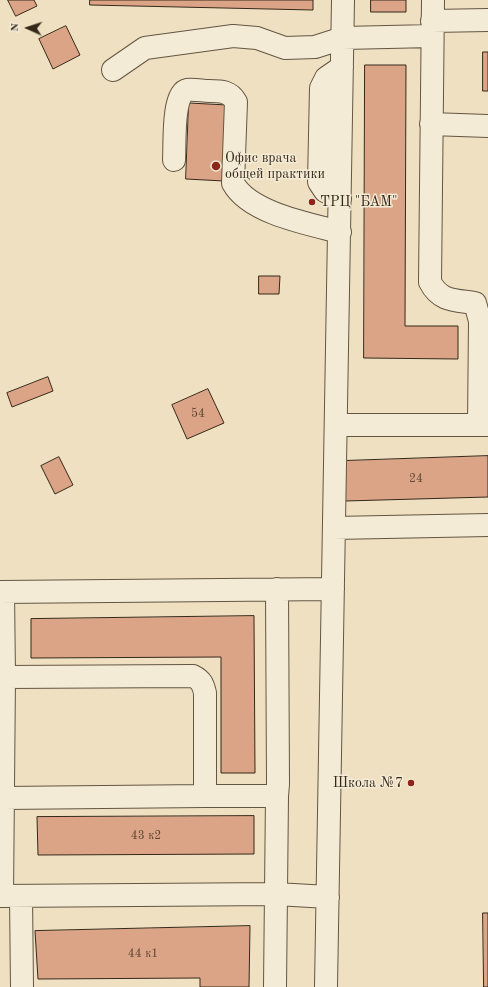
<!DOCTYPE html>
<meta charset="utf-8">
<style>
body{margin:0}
#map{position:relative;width:488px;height:987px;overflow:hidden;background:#eee0c0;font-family:"Old Standard TT",serif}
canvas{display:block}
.north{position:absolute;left:8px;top:8px;width:40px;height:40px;-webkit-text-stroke:3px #f4ebd6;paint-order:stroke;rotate:273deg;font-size:11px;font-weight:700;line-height:16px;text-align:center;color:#352819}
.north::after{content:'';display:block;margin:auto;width:14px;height:18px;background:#352819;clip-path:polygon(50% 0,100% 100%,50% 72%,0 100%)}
</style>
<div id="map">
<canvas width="488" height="987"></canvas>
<div class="north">N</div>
</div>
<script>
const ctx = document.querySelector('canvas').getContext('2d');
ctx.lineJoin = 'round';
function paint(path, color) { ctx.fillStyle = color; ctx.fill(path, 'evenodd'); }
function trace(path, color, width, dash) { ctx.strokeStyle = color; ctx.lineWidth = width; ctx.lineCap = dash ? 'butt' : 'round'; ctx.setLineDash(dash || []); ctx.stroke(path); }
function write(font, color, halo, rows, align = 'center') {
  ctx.font = font + ' "Old Standard TT",serif'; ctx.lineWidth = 3; ctx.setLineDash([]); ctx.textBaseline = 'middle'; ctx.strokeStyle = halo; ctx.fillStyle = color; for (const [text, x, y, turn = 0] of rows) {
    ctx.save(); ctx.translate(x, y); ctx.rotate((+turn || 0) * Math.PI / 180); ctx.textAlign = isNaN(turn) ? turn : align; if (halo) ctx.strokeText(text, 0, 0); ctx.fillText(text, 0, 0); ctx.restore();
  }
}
const building = new Path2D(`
 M 8,0 L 34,0 L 37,6 L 16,16 Z
 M 90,0 L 313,0 L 313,10 L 90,5 Z
 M 371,0 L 406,0 L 406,12 L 371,12 Z
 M 66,26 L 80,55 L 53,69 L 39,39 Z
 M 483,52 L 488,52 L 488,91 L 483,91 Z
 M 365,65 L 406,65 L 405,326 L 458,326 L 458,359 L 364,358 Z
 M 189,103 L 227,105 L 224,181 L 186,179 Z
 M 259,276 L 280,276 L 279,294 L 259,294 Z
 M 48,377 L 53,391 L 12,407 L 7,393 Z
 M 208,389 L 224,423 L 187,439 L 172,405 Z
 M 488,456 L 488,497 L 345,501 L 343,461 Z
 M 59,457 L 73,485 L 55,494 L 41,466 Z
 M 254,616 L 255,773 L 221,773 L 221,657 L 31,658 L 31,619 Z
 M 254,816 L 254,854 L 38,855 L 37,817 Z
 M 483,913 L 488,913 L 488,987 L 484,987 Z
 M 250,926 L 249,987 L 200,987 L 200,978 L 38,979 L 35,931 Z`);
paint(building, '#dca487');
trace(building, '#352819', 1);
const minor = new Path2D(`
 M 433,0 L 430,282 C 440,302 456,300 475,303 L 480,321 L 479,425
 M 432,21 L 488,20
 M 113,70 L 145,48 L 233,36 L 257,38 L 285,48 L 315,47 L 343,38 L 432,36
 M 431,124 L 488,126
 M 174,160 C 175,147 172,93 187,90 C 194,89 203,91 209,91 C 221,91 230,91 236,102 L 233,183 C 249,213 309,224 340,232
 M 340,199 L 325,191 L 319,182 L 321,88 L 326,78 L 342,67
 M 337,425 L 488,425
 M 334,528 L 488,525
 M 0,592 L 333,589
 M 3,592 L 4,677 L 193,676 C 201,680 203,684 205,693 L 205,796 L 277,796 L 278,784 L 277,589
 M 3,798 L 205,796
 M 0,896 L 276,894 L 328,897
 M 2,896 L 4,677
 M 21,896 L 22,987
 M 275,987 L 277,796
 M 326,987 L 343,0`);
trace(minor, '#635643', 24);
trace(minor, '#f4ebd6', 22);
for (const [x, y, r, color] of [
 [216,166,5,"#8f2418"],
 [312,202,4,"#8f2418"],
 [411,783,4,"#8f2418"]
]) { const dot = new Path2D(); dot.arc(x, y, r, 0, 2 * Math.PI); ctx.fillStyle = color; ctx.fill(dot); trace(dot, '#f4ebd6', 1.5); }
write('12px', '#5f4734', null, [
 ["54",198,414],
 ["24",416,479],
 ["43 к2",146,836],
 ["44 к1",143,954]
]);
write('14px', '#352819', '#f4ebd6', [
 ["Офис врача",225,158],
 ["общей практики",225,174],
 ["ТРЦ \"БАМ\"",320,202],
 ["Школа №7",403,783,"right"]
], 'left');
</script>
